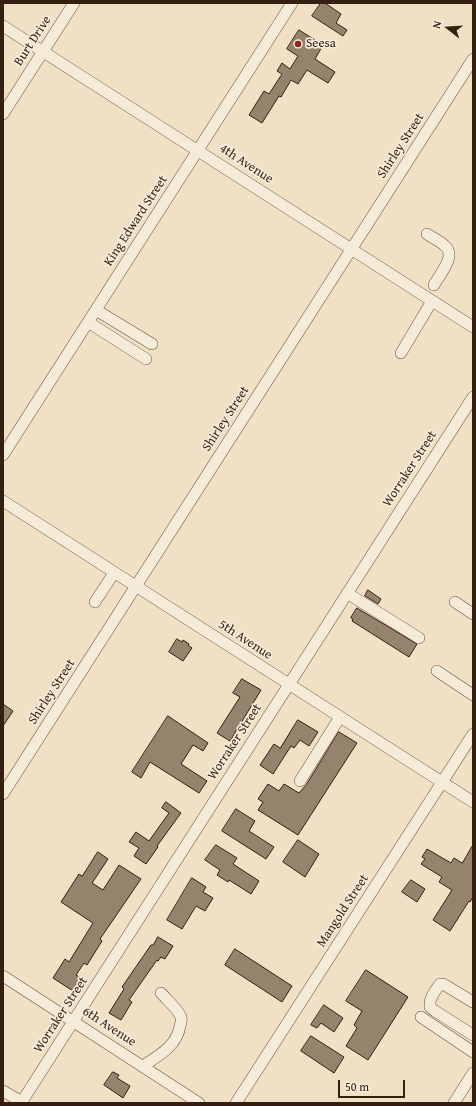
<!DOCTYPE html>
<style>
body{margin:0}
#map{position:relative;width:476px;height:1106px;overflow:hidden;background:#f0e0c4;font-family:"Gentium Book Plus",serif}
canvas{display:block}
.frame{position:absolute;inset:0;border:4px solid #341f10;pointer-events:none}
.north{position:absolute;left:428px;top:8px;width:40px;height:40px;-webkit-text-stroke:3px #f5ebd9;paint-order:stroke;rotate:287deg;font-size:11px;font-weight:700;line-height:16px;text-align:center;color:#341f10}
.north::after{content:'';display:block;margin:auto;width:14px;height:18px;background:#341f10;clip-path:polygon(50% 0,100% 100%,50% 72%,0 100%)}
.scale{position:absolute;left:338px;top:1080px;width:67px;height:18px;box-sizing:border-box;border:2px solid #341f10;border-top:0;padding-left:5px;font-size:12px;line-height:14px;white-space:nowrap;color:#341f10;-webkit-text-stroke:3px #f5ebd9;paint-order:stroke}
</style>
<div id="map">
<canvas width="476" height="1106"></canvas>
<div class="frame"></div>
<div class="north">N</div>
<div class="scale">50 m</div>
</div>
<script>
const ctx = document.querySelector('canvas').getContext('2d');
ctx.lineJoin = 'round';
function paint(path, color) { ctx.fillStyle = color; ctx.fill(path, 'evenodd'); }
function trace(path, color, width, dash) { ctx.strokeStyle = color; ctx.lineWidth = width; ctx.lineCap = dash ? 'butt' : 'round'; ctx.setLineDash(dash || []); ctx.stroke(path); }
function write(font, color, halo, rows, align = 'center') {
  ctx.font = font + ' "Gentium Book Plus",serif'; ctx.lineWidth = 3.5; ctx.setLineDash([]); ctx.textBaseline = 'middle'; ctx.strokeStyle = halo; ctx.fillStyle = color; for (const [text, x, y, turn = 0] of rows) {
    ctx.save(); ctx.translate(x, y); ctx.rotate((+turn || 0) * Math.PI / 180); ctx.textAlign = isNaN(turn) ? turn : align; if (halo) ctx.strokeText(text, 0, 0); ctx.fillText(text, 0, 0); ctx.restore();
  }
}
const building = new Path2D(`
 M 321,3 L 325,3 L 341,14 L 336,23 L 347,30 L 343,36 L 312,16 Z
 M 299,30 L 323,45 L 315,59 L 335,72 L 328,83 L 307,70 L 298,84 L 291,80 L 281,97 L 279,96 L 262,123 L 249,115 L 264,91 L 269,94 L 282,74 L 277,71 L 282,63 L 290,69 L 298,56 L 287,49 Z
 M 368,590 L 381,599 L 378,604 L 365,596 Z
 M 357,608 L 417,644 L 409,657 L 352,621 L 353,619 L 351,618 Z
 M 177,639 L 182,642 L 183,640 L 189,644 L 188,645 L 192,648 L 183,661 L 169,652 Z
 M 242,679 L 261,690 L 230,741 L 217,733 L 240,697 L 233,693 Z
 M 3,704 L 13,711 L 3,726 Z
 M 168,716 L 208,743 L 203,751 L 193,745 L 181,764 L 207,781 L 199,793 L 150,762 L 141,778 L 132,772 Z
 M 298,720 L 318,732 L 309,746 L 300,740 L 294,748 L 291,746 L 273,774 L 260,765 L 274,744 L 280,748 Z
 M 339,732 L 357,743 L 298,835 L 258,810 L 263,802 L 258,799 L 268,784 L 279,791 L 284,784 L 299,793 L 306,785 Z
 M 166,802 L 181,813 L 157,846 L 158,847 L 146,864 L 134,856 L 139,848 L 129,842 L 136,832 L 149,841 L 169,813 L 162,808 Z
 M 236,809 L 255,821 L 249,831 L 274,847 L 266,859 L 222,831 Z
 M 298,840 L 319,854 L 305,877 L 283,862 Z
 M 216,845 L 237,858 L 233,864 L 259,881 L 251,894 L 229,880 L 228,882 L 217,875 L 220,870 L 205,860 Z
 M 473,845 L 473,897 L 470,902 L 469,901 L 450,931 L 433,920 L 452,890 L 439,882 L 442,877 L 421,864 L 425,859 L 422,857 L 427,849 L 451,863 L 454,858 L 462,863 Z
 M 98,852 L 108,859 L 92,883 L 103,890 L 119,865 L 141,879 L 100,939 L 102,941 L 87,965 L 84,963 L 76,975 L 81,978 L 73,991 L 53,978 L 65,959 L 69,962 L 93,923 L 61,902 L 79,874 L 82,876 Z
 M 192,878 L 206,887 L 203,892 L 213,898 L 205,911 L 196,906 L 182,929 L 167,920 Z
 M 411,880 L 425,889 L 417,902 L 402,892 Z
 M 158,937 L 173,946 L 165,959 L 161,957 L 158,961 L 157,960 L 129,1000 L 132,1002 L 121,1020 L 109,1013 L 124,989 L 122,987 L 151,945 L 153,945 Z
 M 235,949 L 292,986 L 282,1002 L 225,965 Z
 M 366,970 L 408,997 L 368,1060 L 346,1046 L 357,1028 L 354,1025 L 362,1011 L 346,1001 Z
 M 324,1005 L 343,1018 L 334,1032 L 321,1023 L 317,1028 L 311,1025 Z
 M 311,1036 L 344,1057 L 334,1073 L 301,1051 Z
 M 113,1072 L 119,1075 L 117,1078 L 130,1086 L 123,1098 L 104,1085 Z`);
paint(building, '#96836e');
trace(building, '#341f10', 1);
const minor = new Path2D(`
 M 3,26 L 473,327
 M 3,114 L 74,3
 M 427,234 C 433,238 440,241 445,246 C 457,256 439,275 434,285
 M 96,310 L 152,344
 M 88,322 L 146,359
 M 401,353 L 432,301
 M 3,455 L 292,3
 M 3,501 L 473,802
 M 347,593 L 419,638
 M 95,602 L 114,573
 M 455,602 L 473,614
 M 437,671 L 473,695
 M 300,781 L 340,717
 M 3,794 L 473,59
 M 3,976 L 199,1103
 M 473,1002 L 443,984 L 440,984 C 435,991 429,998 430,1007 L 435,1011 L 473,1035
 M 421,1017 L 473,1052
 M 143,1066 C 158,1056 177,1046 180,1026 C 181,1023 182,1020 181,1017 C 177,1008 167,1000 161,993
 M 3,1091 L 22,1102
 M 21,1103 L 473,397
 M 236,1103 L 473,734
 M 454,1103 L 473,1073`);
trace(minor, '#634f3d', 12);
trace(minor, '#f5ebd9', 11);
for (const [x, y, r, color] of [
 [298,44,4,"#8f2418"]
]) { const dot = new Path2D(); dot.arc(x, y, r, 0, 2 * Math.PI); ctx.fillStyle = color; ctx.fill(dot); trace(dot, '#f5ebd9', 1.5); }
write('13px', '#341f10', '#f5ebd9', [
 ["Burt Drive",33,41,-57],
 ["Shirley Street",401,146,-57],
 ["4th Avenue",246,164,33],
 ["King Edward Street",136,221,-57],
 ["Shirley Street",226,419,-57],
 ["Worraker Street",410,469,-57],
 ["5th Avenue",245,640,33],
 ["Shirley Street",52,692,-57],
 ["Worraker Street",235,742,-57],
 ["Mangold Street",343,911,-57],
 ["Worraker Street",61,1015,-57],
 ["6th Avenue",109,1027,33]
]);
write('13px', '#341f10', '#f5ebd9', [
 ["Seesa",306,44]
], 'left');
</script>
